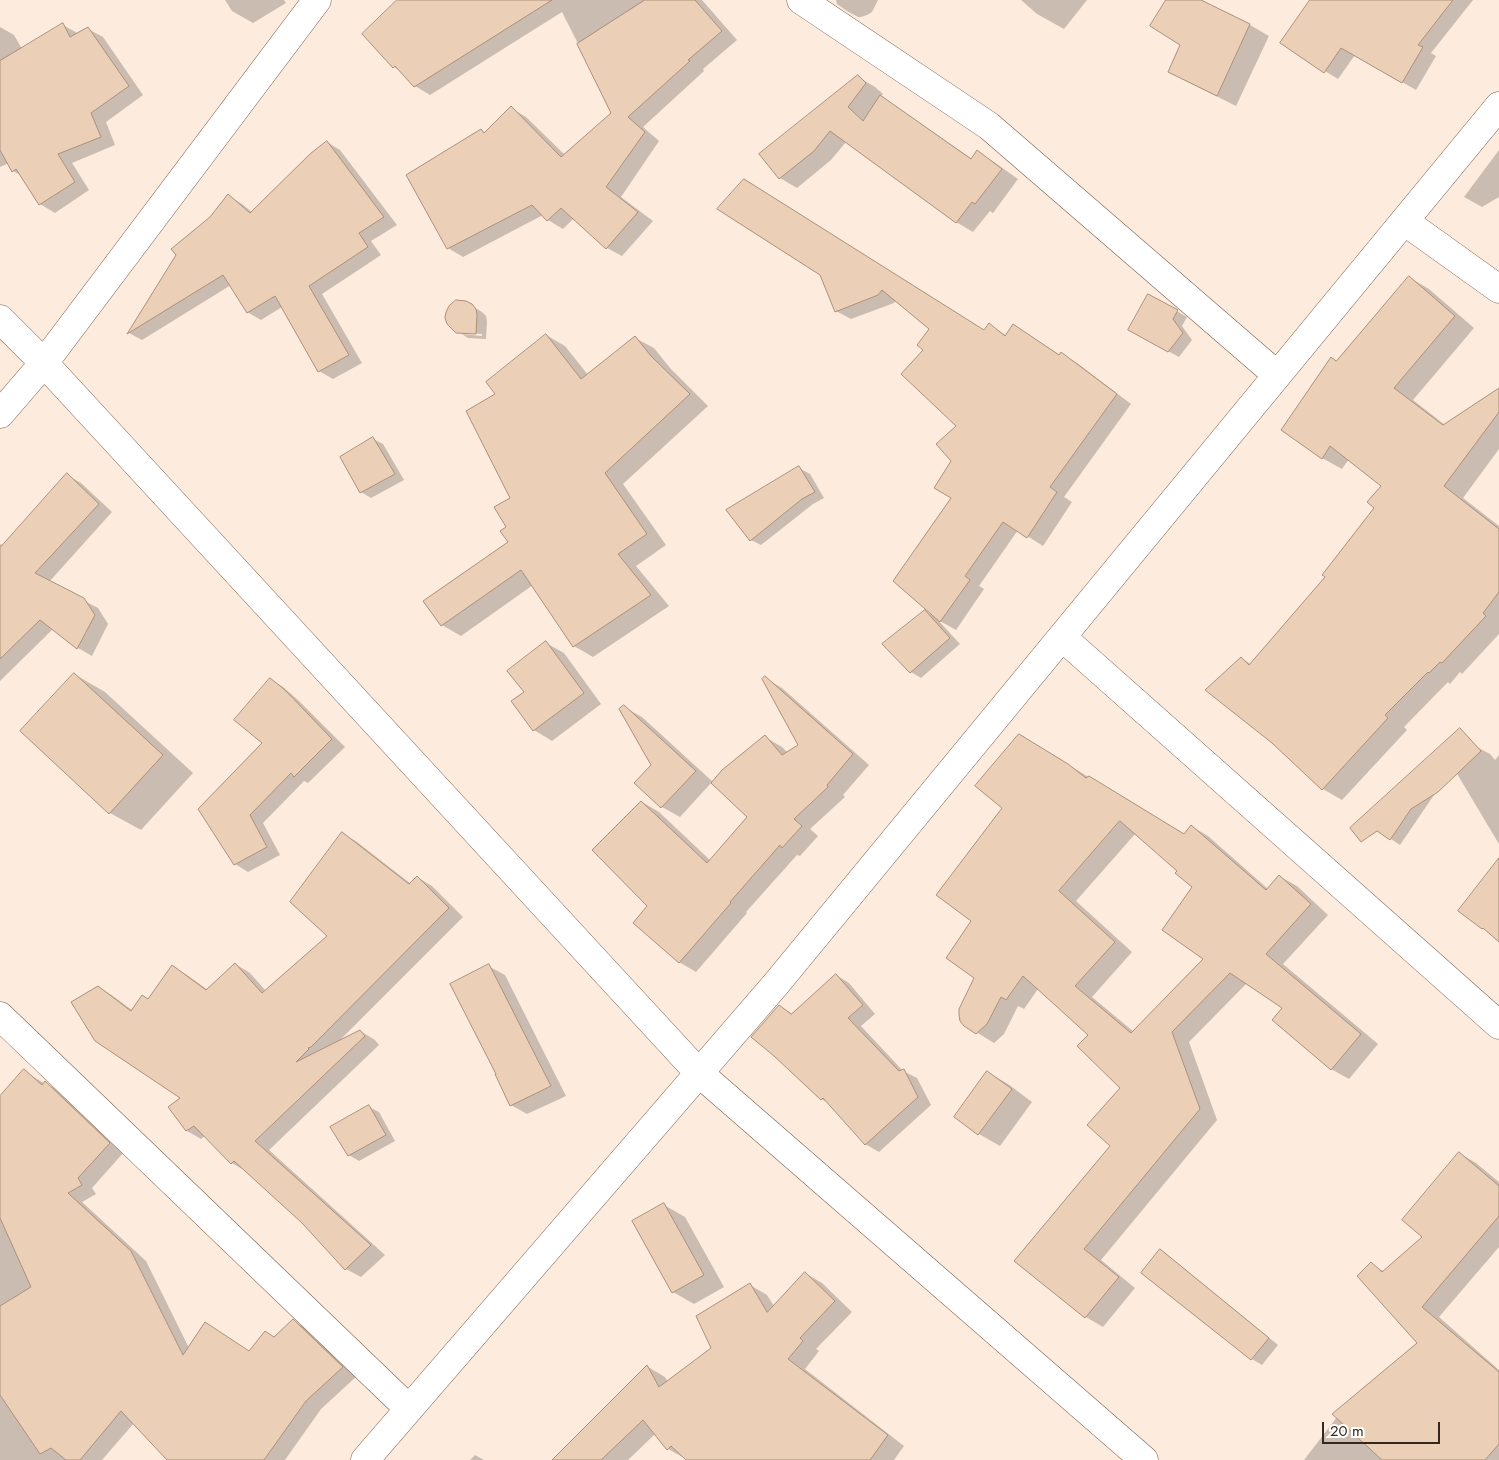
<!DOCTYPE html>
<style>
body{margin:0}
#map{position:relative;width:1499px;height:1460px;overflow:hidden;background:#fdebdd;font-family:Jost,sans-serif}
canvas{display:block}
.scale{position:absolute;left:1322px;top:1422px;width:118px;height:22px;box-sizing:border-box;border:2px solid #33281f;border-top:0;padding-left:6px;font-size:15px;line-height:18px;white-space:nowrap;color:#33281f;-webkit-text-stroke:4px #fff;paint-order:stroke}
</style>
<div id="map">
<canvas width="1499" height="1460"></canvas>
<div class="scale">20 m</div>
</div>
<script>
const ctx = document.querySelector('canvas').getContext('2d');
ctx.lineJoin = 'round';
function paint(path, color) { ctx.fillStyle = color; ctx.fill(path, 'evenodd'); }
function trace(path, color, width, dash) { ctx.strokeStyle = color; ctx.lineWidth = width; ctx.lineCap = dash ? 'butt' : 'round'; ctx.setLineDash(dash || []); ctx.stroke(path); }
paint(new Path2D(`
 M 225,0 L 284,0 L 286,3 L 253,23 L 232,11 Z
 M 399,0 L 702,0 L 737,40 L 703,69 L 704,71 L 643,127 L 659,141 L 621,197 L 653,221 L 622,256 L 607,248 L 574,218 L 563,229 L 548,220 L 543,215 L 463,257 L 448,248 L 481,130 L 485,133 L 511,108 L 526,117 L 565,155 L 613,113 L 562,12 L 430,95 L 415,86 L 402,72 L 394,67 Z
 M 836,0 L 878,0 L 872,12 L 867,15 L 861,17 L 858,17 L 847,11 L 837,4 Z
 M 1021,0 L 1087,0 L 1064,29 L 1037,14 Z
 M 1167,0 L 1198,0 L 1250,25 L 1269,36 L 1236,106 L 1188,82 L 1169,72 L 1182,45 Z
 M 1311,0 L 1473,0 L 1431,53 L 1436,56 L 1416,90 L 1355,55 L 1338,79 L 1325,71 Z
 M 63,25 L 79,34 L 88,29 L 103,37 L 143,95 L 106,122 L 115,145 L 72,163 L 89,190 L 55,213 L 40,204 L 22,176 L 13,171 L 9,163 L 0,167 L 0,27 L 14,35 L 22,49 Z
 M 858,77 L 875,87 L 883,94 L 880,97 L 897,107 L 972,159 L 977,152 L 994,162 L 1018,179 L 993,213 L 990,211 L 973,232 L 956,222 L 846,142 L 831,160 L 797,188 L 780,178 Z
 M 327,142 L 340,150 L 397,225 L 371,241 L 381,255 L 322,294 L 362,363 L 333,379 L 319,371 L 282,307 L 261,320 L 247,312 L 231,285 L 142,340 L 129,333 L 177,255 L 229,196 L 242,204 L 253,213 Z
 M 1499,150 L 1499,197 L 1482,207 L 1464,197 Z
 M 718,209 L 985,331 L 990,325 L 1007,336 L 1029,335 L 1060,355 L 1062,354 L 1077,363 L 1131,404 L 1064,497 L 1072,502 L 1043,546 L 1018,530 L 979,586 L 984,589 L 956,630 L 938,620 L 960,644 L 921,678 L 911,672 L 883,644 L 925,611 L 933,616 L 952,498 L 953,461 L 958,426 L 925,350 L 931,329 L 896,300 L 894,303 L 851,319 L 836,311 L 821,274 Z
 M 1410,278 L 1429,289 L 1474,328 L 1413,400 L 1445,425 L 1499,390 L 1499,449 L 1463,498 L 1499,526 L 1499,634 L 1462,674 L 1460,672 L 1450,684 L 1448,682 L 1404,727 L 1407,730 L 1342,800 L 1323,789 L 1241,658 L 1251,664 L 1327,577 L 1376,508 L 1383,486 L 1349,459 L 1342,469 L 1322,458 L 1337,362 Z
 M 1148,295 L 1187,317 L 1182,326 L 1192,340 L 1179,357 L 1129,330 Z
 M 465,302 L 482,312 L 486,316 L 487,322 L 486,339 L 468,338 L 462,334 L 482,336 L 482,334 L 459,332 Z
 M 546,335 L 565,346 L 588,375 L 635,338 L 654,348 L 670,368 L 708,406 L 623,484 L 666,545 L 636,566 L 669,606 L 593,657 L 574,646 L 533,585 L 461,636 L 442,625 L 510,542 L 508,527 L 511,498 L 497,394 Z
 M 373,439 L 383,444 L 404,480 L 371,498 L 361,492 Z
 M 799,468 L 810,474 L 824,498 L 813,504 L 761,545 L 751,540 Z
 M 67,475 L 81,483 L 112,512 L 49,582 L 98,608 L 108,624 L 92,656 L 78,648 L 53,629 L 0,681 L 0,544 L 4,546 Z
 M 546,643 L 564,653 L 601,704 L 552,741 L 534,730 L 513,702 L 525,692 Z
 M 74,674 L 105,692 L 193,773 L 141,830 L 110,813 Z
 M 765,678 L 782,688 L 869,765 L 843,795 L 845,797 L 810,829 L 818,836 L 800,856 L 797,855 L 746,912 L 747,913 L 696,972 L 679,962 L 649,906 L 642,802 L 659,812 L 711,861 L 749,817 L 712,782 L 680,817 L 662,807 L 636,783 L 652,765 L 624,707 L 642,717 L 713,782 L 765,737 L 782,747 L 788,753 L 799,745 Z
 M 270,679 L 283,687 L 298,700 L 345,747 L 308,783 L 304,781 L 263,823 L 280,855 L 248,872 L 235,864 L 263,743 Z
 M 1037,746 L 1185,835 L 1191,826 L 1208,836 L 1268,889 L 1279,876 L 1297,886 L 1328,915 L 1283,964 L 1378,1044 L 1349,1079 L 1331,1069 L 1284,1008 L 1247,983 L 1189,1042 L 1217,1120 L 1101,1260 L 1135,1288 L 1103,1327 L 1086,1317 L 1016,1261 L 1112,1146 L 1122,1088 L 1090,1035 L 1038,989 L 1024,1009 L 1018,1006 L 1004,1034 L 994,1043 L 976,1032 L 976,978 L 973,921 L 1003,808 ZM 1136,833 L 1179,871 L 1193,887 L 1204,959 L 1134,1032 L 1092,997 L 1132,952 L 1076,901 Z
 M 1475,746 L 1490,754 L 1495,760 L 1499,755 L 1499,844 L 1453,767 L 1400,845 L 1362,819 Z
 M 342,833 L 357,842 L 411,884 L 417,877 L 432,886 L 463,917 L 340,1040 L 360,1031 L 375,1040 L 379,1045 L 269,1150 L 385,1255 L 361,1277 L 346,1269 L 303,1222 L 247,1172 L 232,1163 L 205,1136 L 201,1139 L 187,1131 L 182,1098 L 98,987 L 113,996 L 133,1011 L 149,1000 L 173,967 L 187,975 L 208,990 L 235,964 L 250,973 L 266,991 L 329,936 Z
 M 488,966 L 505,975 L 566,1096 L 527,1114 L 511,1105 Z
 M 836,975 L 849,983 L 875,1014 L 861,1026 L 903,1071 L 917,1078 L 931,1105 L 879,1152 L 865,1144 L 830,1104 L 821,1099 L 779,1006 L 793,1014 Z
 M 24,1071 L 45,1084 L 46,1083 L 61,1092 L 124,1152 L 92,1188 L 96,1194 L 82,1202 L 146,1261 L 189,1348 L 250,1352 L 275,1338 L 293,1321 L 309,1330 L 357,1376 L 321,1409 L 285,1460 L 183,1460 L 134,1423 L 102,1460 L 0,1460 L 0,1098 Z
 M 987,1072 L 1008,1084 L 1032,1102 L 1000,1146 L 979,1134 L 955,1116 Z
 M 369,1107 L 379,1112 L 395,1141 L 359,1161 L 349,1155 Z
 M 1459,1153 L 1476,1163 L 1499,1182 L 1499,1247 L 1439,1317 L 1499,1370 L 1499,1460 L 1304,1460 L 1337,1417 L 1419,1344 L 1371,1264 L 1385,1272 L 1424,1237 Z
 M 664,1205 L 685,1217 L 724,1287 L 694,1304 L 673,1292 Z
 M 1160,1251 L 1170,1257 L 1278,1345 L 1262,1365 L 1252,1359 Z
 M 805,1273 L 822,1283 L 852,1312 L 816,1349 L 819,1351 L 805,1369 L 904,1446 L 894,1460 L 688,1460 L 668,1449 L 655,1434 L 628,1460 L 588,1460 L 648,1367 L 665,1377 L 668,1382 L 713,1349 L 750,1285 L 767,1295 L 774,1306 Z
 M 475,1455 L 484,1460 L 470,1460 Z`), '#0003');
const building = new Path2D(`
 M 397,0 L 552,0 L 414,87 L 395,66 L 393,68 L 362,34 Z
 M 645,0 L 695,0 L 722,31 L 688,60 L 690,61 L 628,117 L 645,132 L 606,187 L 638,212 L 606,249 L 561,208 L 547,221 L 532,205 L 447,249 L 406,175 L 481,129 L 484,133 L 511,106 L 561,157 L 611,113 L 577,44 Z
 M 1166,0 L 1201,0 L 1250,24 L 1217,96 L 1168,72 L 1180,45 L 1150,26 Z
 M 1310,0 L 1453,0 L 1418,45 L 1423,47 L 1402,83 L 1341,48 L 1324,73 L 1280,43 Z
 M 63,23 L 70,37 L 88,27 L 129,86 L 91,113 L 101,137 L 58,154 L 75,182 L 39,205 L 16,169 L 12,172 L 0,150 L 0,61 Z
 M 858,75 L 866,83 L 848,107 L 863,121 L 880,95 L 971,159 L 977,150 L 1002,169 L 975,204 L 972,202 L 956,223 L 830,131 L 814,151 L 779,179 L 759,154 Z
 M 327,141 L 384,217 L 359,233 L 368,247 L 309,286 L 349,355 L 318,372 L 275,296 L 247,313 L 223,275 L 127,334 L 176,255 L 171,249 L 210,217 L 228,194 L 250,213 L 310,154 Z
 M 744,179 L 984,330 L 989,323 L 1005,336 L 1013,324 L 1059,355 L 1061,352 L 1117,394 L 1050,487 L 1057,492 L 1027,538 L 1003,522 L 965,576 L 970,580 L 940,622 L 893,581 L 951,498 L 934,488 L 951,461 L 936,444 L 956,426 L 901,374 L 923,350 L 917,345 L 929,329 L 882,290 L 878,295 L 835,312 L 820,275 L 717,209 Z
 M 1409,276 L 1455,316 L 1394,388 L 1443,425 L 1499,388 L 1499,412 L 1444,486 L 1499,529 L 1499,592 L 1483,613 L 1486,616 L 1442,663 L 1440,662 L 1429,673 L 1428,672 L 1385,715 L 1388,718 L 1322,790 L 1272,743 L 1205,690 L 1241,657 L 1249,665 L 1325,577 L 1322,575 L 1374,508 L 1367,502 L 1381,486 L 1330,446 L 1322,459 L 1281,430 L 1331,357 L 1336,361 Z
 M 1148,294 L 1178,310 L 1173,319 L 1183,333 L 1168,352 L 1128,330 Z
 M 456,300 L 466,301 L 472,304 L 476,309 L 477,315 L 476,334 L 456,333 L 447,324 L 445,318 L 446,312 L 449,306 Z
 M 546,334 L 581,379 L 635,336 L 651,356 L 690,394 L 605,473 L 647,534 L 618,554 L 651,595 L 573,647 L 521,570 L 441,626 L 423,601 L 508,542 L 500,531 L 506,527 L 494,507 L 510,498 L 466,411 L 495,394 L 486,382 Z
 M 373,437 L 395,474 L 360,493 L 340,457 Z
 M 799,466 L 815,492 L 802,499 L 750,541 L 726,510 Z
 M 67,473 L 99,504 L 35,573 L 84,598 L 95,615 L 77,649 L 40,620 L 0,659 L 0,548 Z
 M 925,610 L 950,638 L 910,673 L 882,644 Z
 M 546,641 L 584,693 L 533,731 L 511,701 L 524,692 L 507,671 Z
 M 74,673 L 163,755 L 109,814 L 20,731 Z
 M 765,676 L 853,754 L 827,785 L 828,787 L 794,819 L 802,826 L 782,848 L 780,845 L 730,902 L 731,903 L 679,963 L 633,923 L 647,906 L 592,850 L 641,801 L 707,863 L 747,817 L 711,783 L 722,770 L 765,735 L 782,755 L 798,745 L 762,679 Z
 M 270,678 L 285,690 L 332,739 L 294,777 L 291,773 L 250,815 L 267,847 L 234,865 L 198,809 L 262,743 L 234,720 Z
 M 624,705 L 696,771 L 661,808 L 634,783 L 651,765 L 619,709 Z
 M 1460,728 L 1481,751 L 1438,792 L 1411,809 L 1390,840 L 1377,831 L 1361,842 L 1350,828 Z
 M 1019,734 L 1068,764 L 1086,778 L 1089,776 L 1184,834 L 1191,825 L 1266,890 L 1279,875 L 1311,904 L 1266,954 L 1361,1034 L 1331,1070 L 1272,1020 L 1282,1008 L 1230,973 L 1172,1032 L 1200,1109 L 1084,1249 L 1119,1277 L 1085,1318 L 1014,1261 L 1110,1146 L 1087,1125 L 1120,1088 L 1077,1046 L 1088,1035 L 1023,976 L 1006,1000 L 1001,997 L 987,1024 L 976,1034 L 964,1026 L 960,1021 L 959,1015 L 959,1009 L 974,978 L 946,958 L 971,921 L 936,895 L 1002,808 L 975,786 ZM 1120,821 L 1177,871 L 1175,873 L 1192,887 L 1162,930 L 1203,959 L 1131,1033 L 1075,986 L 1115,942 L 1059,891 Z
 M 342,832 L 409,884 L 417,876 L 449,908 L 311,1047 L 308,1048 L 309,1049 L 296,1062 L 360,1030 L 365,1036 L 255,1141 L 371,1245 L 345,1270 L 302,1223 L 234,1161 L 231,1164 L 194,1126 L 186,1131 L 168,1107 L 180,1098 L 95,1041 L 71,1002 L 98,986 L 131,1011 L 142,995 L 148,999 L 172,965 L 206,990 L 235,963 L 262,993 L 327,936 L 290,902 Z
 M 1499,858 L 1499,942 L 1483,928 L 1482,929 L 1458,911 Z
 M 489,964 L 551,1086 L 510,1106 L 495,1074 L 496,1074 L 450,984 Z
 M 836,974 L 863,1005 L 848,1018 L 899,1071 L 904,1069 L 918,1097 L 865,1145 L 823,1098 L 821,1100 L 774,1056 L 751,1037 L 779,1005 L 791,1014 Z
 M 24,1069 L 42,1085 L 45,1081 L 110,1143 L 78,1178 L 82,1185 L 68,1193 L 131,1251 L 183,1355 L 205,1322 L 249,1351 L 265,1331 L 274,1337 L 293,1319 L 343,1367 L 306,1401 L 264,1460 L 167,1460 L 121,1411 L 80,1460 L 66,1460 L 51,1448 L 40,1454 L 0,1395 L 0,1306 L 31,1287 L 0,1218 L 0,1096 Z
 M 987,1071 L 1012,1089 L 978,1135 L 954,1117 Z
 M 369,1105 L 386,1135 L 348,1156 L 330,1127 Z
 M 1459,1152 L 1499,1186 L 1499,1216 L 1422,1307 L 1499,1372 L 1499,1444 L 1485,1460 L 1382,1460 L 1332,1414 L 1417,1343 L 1357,1276 L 1371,1262 L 1382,1272 L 1422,1237 L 1402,1220 Z
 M 664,1203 L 704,1275 L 672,1293 L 632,1221 Z
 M 1160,1249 L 1269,1338 L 1251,1360 L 1141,1273 Z
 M 805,1272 L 835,1301 L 800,1338 L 803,1341 L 788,1359 L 888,1435 L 870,1460 L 686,1460 L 671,1446 L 667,1450 L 643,1420 L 601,1460 L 552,1460 L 647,1365 L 659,1387 L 711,1348 L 696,1316 L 750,1283 L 767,1312 Z`);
paint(building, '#eccfb7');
trace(building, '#ab9079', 1);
const minor = new Path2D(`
 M 801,0 L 989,126 L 1277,375
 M 1404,221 L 1499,289
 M 0,319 L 44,363 L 699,1073 L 1144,1460
 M 0,414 L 44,363 L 317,0
 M 1062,637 L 1499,1025
 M 0,1016 L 409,1409
 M 365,1460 L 776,984 L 1499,106`);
trace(minor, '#785f4a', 29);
trace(minor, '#fff', 28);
</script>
